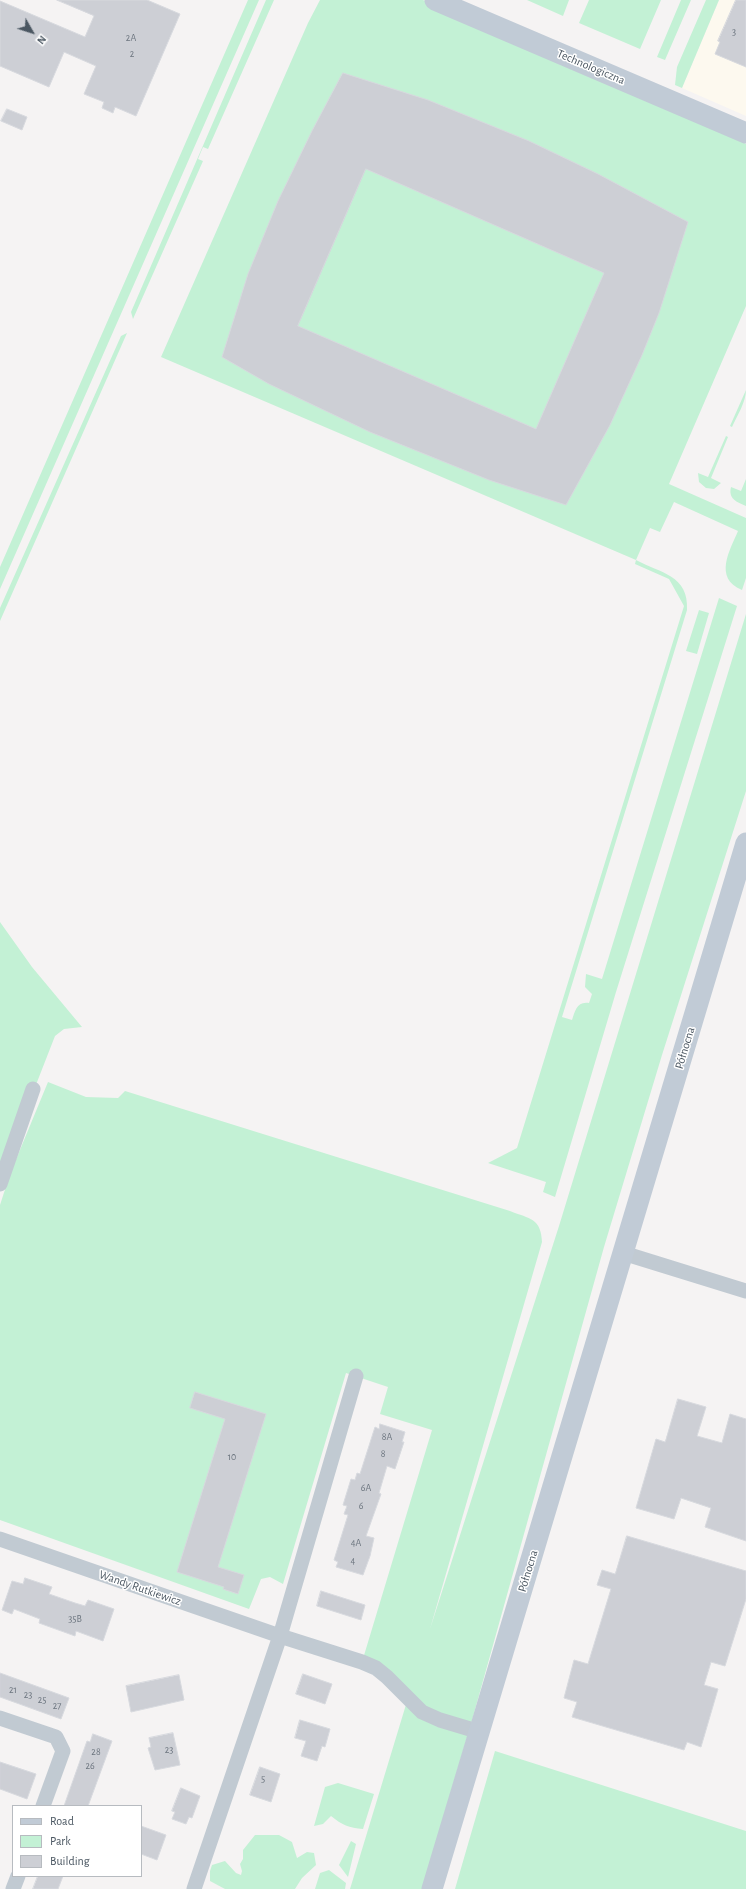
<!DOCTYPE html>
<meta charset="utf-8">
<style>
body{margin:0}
#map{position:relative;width:746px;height:1889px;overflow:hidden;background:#f5f3f3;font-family:"Alegreya Sans",sans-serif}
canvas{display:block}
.legend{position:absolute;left:12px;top:1805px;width:130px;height:72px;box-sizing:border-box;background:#fff;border:1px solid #b7bbc0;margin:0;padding:5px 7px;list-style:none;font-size:12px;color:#4a5661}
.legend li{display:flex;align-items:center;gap:8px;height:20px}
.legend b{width:20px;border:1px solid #b7bbc0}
.north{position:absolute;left:12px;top:12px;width:40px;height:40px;-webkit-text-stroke:3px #fff;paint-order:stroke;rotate:129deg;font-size:11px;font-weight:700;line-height:16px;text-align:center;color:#4a5661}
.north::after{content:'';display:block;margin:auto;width:14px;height:18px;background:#4a5661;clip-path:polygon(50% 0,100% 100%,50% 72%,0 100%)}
</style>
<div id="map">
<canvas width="746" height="1889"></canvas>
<ul class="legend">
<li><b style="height:5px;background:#c1cbd6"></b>Road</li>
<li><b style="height:11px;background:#c3f1d5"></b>Park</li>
<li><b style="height:11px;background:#cdcfd5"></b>Building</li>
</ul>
<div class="north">N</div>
</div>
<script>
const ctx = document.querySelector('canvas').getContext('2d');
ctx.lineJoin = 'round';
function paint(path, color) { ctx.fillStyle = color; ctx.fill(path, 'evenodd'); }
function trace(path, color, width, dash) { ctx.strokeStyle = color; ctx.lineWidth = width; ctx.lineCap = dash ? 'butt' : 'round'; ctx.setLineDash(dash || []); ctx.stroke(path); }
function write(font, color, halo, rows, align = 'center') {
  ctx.font = font + ' "Alegreya Sans",sans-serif'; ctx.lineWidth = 3; ctx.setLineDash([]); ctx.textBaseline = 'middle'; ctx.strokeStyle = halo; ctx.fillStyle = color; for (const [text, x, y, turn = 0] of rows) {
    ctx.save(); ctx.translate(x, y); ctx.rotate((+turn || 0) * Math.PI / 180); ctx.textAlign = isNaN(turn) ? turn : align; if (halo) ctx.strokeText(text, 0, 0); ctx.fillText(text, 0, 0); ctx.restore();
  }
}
paint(new Path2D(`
 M 719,0 L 746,0 L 746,116 L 682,88 Z`), '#fdf9ef');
paint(new Path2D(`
 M 248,0 L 259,0 L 0,589 L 0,567 Z
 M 266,0 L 274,0 L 208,149 L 203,147 L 198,159 L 203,161 L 133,319 L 131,312 Z
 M 320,0 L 423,0 L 726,132 L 746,144 L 746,306 L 669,484 L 746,518 L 746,578 L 742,590 C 713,578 730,550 738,531 L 674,502 L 660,532 L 650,528 L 636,560 C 660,573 689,575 687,610 L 562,1017 L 572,1020 C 575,1011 577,1001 589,1003 L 592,994 L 585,987 L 586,974 L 602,979 L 719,598 L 737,606 L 616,992 L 555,1197 L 543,1192 L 546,1182 L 488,1163 L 517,1148 L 684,606 L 669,579 L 635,564 L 636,560 L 161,357 L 308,23 Z
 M 527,0 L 569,0 L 563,16 Z
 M 589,0 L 661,0 L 640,49 L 579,23 Z
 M 681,0 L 691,0 L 665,60 L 657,57 Z
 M 706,0 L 719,0 L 682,88 L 675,85 L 677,67 Z
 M 127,333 L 0,621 L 0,608 L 121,336 Z
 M 746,390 C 746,402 737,416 732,427 L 730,426 Z
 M 726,436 L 728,437 L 711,478 L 721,483 L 714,489 L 706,488 L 699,482 L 698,473 L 708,477 Z
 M 746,479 L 746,506 C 737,502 728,499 731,487 L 741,491 Z
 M 699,610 L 709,613 L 697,654 L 686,651 Z
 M 746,614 L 746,791 L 662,1055 L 604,1247 L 471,1724 L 422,1889 L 350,1889 L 408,1698 L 362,1662 L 432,1430 L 380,1414 L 388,1387 L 346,1373 L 283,1584 L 270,1577 L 261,1579 L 249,1609 L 0,1520 L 0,1205 L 10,1174 L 48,1082 L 86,1097 L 118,1098 L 125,1091 L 510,1211 C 530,1219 541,1218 542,1242 L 430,1629 L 559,1226 Z
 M 0,922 L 32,967 L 82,1027 L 64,1029 L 55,1036 L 0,1177 Z
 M 495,1751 L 746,1831 L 746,1889 L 455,1889 Z
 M 338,1783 L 374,1794 L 363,1829 C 349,1828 342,1825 331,1816 L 323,1824 L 314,1826 L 325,1787 Z
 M 255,1835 L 279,1835 L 292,1842 L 297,1858 L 307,1852 L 314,1853 L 316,1865 L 302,1878 L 295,1889 L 225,1889 L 210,1881 L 210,1871 L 212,1865 L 225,1861 L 236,1873 L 241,1875 L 242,1871 L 240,1864 L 243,1859 L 243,1850 Z
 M 351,1841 L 356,1844 L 348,1877 L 339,1865 Z
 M 329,1870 L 346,1883 L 345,1889 L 315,1889 L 320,1873 Z`), '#c3f1d5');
const building = new Path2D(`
 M 57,0 L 147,0 L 180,14 L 136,116 L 115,107 L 113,113 L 102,108 L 104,102 L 84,94 L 96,66 L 64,52 L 49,87 L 0,66 L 0,1 L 85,37 L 94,16 Z
 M 736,0 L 746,0 L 746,67 L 715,54 L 720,42 L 718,41 Z
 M 343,73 L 428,100 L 529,141 L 598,174 L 688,222 L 659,313 L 642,355 L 610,425 L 566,505 L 489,480 L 370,432 L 269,384 L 222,357 L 248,274 L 278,201 L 312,131 ZM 366,169 L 604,273 L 536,429 L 298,326 Z
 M 7,109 L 27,117 L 22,130 L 1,121 Z
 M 195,1392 L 266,1414 L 218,1567 L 244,1575 L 238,1594 L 223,1589 L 224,1587 L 177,1572 L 225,1419 L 190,1408 Z
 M 678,1399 L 706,1407 L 697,1436 L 722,1443 L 730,1414 L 746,1419 L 746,1541 L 705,1527 L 711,1508 L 681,1498 L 674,1519 L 636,1508 L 656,1439 L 665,1442 Z
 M 380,1424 L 405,1432 L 402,1442 L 404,1442 L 395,1469 L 387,1466 L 379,1493 L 381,1494 L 366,1536 L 374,1538 L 370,1556 L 363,1575 L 336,1567 L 338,1562 L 334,1560 L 348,1515 L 344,1514 L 347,1506 L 343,1505 L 351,1479 L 355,1480 L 357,1473 L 360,1474 L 375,1427 L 379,1429 Z
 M 627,1536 L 746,1571 L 746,1599 L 725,1666 L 711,1662 L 704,1685 L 718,1689 L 701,1747 L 687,1742 L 684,1750 L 572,1717 L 577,1702 L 564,1698 L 574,1660 L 588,1664 L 611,1589 L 597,1585 L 602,1570 L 615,1574 Z
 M 25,1578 L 52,1587 L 49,1594 L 75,1603 L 85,1606 L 88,1600 L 114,1609 L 103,1641 L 76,1631 L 75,1636 L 64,1632 L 39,1623 L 40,1619 L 14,1609 L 12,1614 L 2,1610 L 12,1581 L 23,1584 Z
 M 321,1591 L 365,1605 L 361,1620 L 317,1606 Z
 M 0,1673 L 69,1698 L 61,1719 L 0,1697 Z
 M 303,1674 L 332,1684 L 325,1704 L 296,1694 Z
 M 179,1675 L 184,1700 L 131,1712 L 126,1686 Z
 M 300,1720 L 330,1729 L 325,1747 L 322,1746 L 317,1761 L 301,1756 L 306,1741 L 295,1738 Z
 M 173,1733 L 180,1765 L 155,1770 L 148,1748 L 151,1747 L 149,1738 Z
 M 93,1734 L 112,1741 L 88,1806 L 64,1806 L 87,1741 L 90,1742 Z
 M 0,1762 L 36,1774 L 27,1799 L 0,1789 Z
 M 260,1767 L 280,1774 L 271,1802 L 250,1795 Z
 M 181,1788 L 200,1796 L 192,1818 L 189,1817 L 186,1824 L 172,1819 L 175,1812 L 172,1811 Z
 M 141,1826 L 166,1835 L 157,1860 L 141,1854 Z
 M 38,1876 L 63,1876 L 58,1889 L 33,1889 Z`);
paint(building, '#cdcfd5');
trace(building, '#d7d9de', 1);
trace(new Path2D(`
 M 0,1184 L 33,1089
 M 623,1253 L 746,1291
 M 356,1376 L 280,1636 L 362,1662 L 376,1668 L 387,1677 L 422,1712 L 440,1720 L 480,1732
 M 0,1539 L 280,1636 L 194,1889
 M 0,1718 L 56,1737 L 63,1751 L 43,1806
 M 13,1889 L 18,1876`), '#c1cad2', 15);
trace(new Path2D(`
 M 435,0 L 746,133
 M 432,1889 L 746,843`), '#c1cbd6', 21);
write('10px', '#6b747e', null, [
 ["3",734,32],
 ["2A",131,38],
 ["2",132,54],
 ["8A",387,1437],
 ["8",383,1454],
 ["10",232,1457],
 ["6A",366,1488],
 ["6",361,1506],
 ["4A",356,1543],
 ["4",353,1561],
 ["35B",75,1619],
 ["21",13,1690],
 ["23",28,1695],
 ["25",42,1700],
 ["27",57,1706],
 ["23",169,1750],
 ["28",96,1752],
 ["26",90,1766],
 ["5",263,1779]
]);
write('12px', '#4a5661', '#fff', [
 ["Technologiczna",591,67,23],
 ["Północna",685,1048,-73],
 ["Północna",528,1571,-73],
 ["Wandy Rutkiewicz",140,1588,19]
]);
</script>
